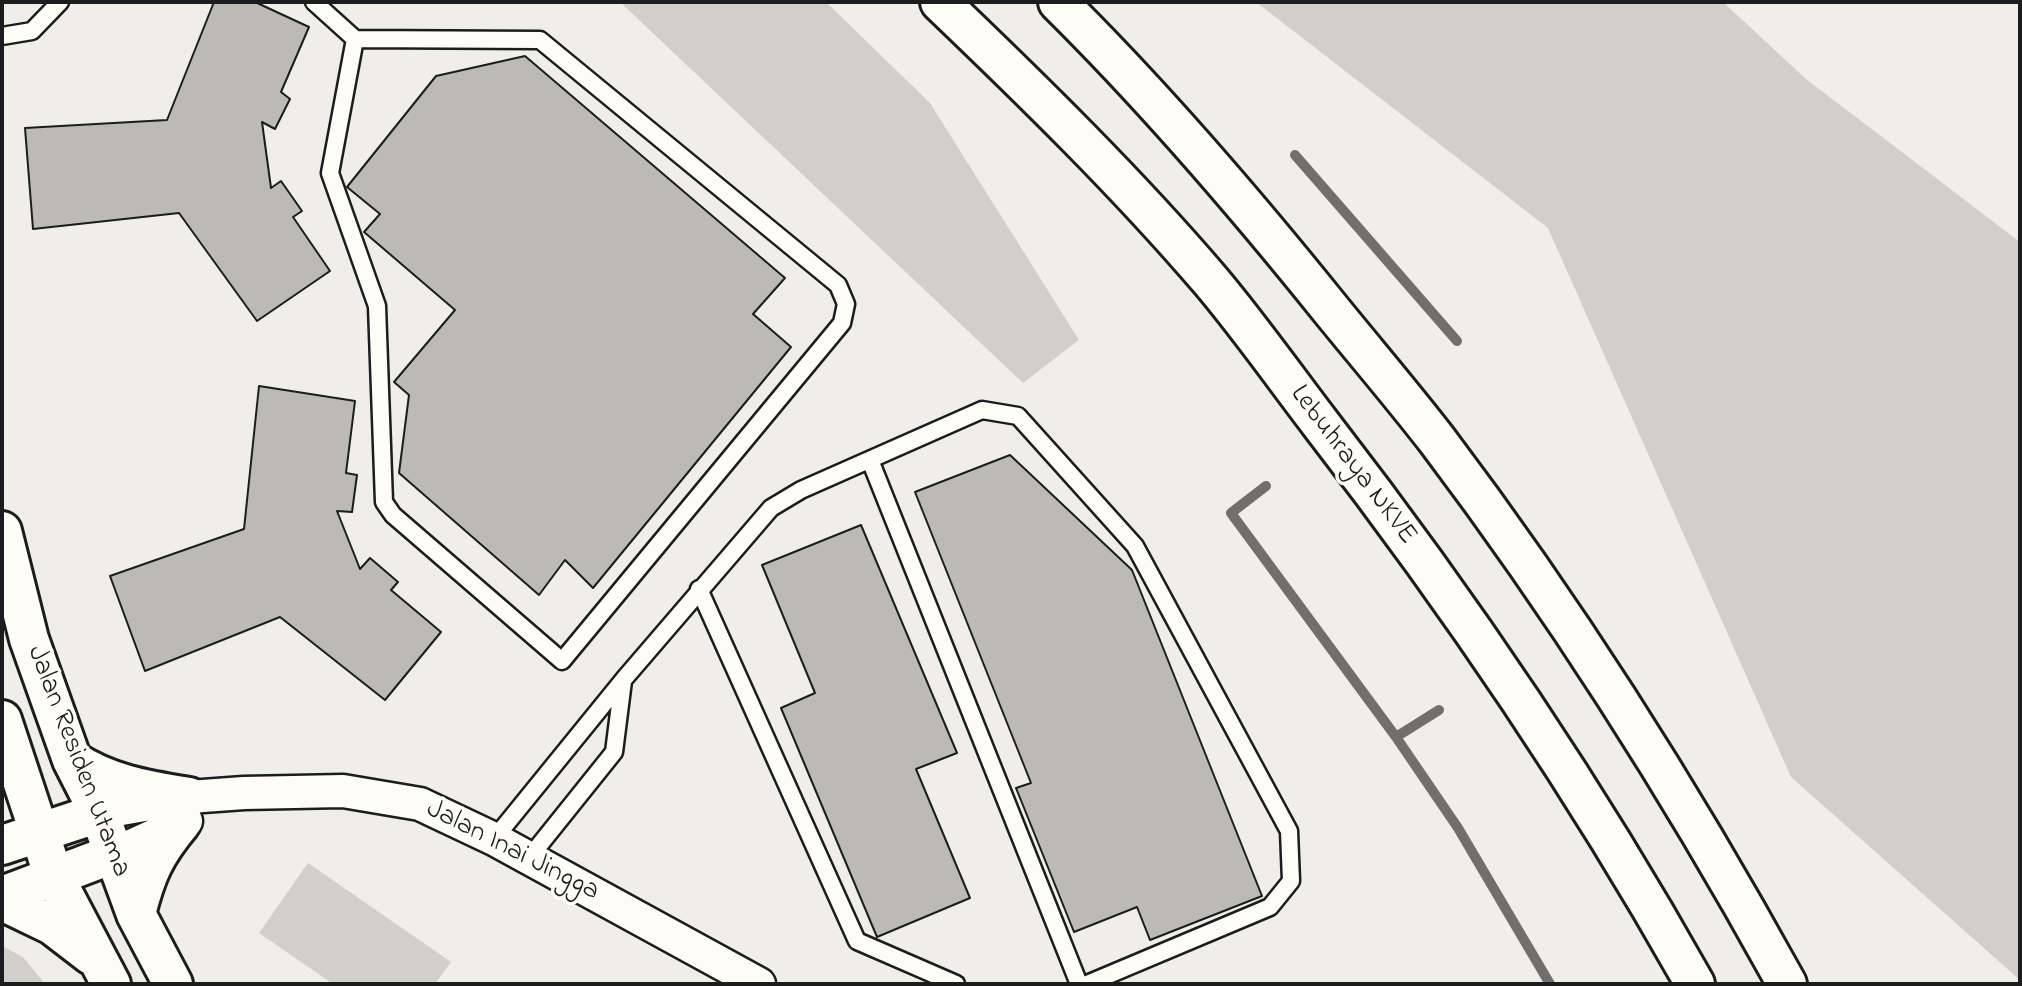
<!DOCTYPE html>
<style>
body{margin:0}
#map{position:relative;width:2022px;height:986px;overflow:hidden;background:#f0eeea;font-family:"Indie Flower",sans-serif}
canvas{display:block}
.frame{position:absolute;inset:0;border:4px solid #1c1c1c;pointer-events:none}
</style>
<div id="map">
<canvas width="2022" height="986"></canvas>
<div class="frame"></div>
</div>
<script>
const ctx = document.querySelector('canvas').getContext('2d');
ctx.lineJoin = 'round';
function paint(path, color) { ctx.fillStyle = color; ctx.fill(path, 'evenodd'); }
function trace(path, color, width, dash) { ctx.strokeStyle = color; ctx.lineWidth = width; ctx.lineCap = dash ? 'butt' : 'round'; ctx.setLineDash(dash || []); ctx.stroke(path); }
function write(font, color, halo, rows, align = 'center') {
  ctx.font = font + ' "Indie Flower",sans-serif'; ctx.lineWidth = 7; ctx.setLineDash([]); ctx.textBaseline = 'middle'; ctx.strokeStyle = halo; ctx.fillStyle = color; for (const [text, x, y, turn = 0] of rows) {
    ctx.save(); ctx.translate(x, y); ctx.rotate((+turn || 0) * Math.PI / 180); ctx.textAlign = isNaN(turn) ? turn : align; if (halo) ctx.strokeText(text, 0, 0); ctx.fillText(text, 0, 0); ctx.restore();
  }
}
paint(new Path2D(`
 M 620,2 L 826,2 L 930,103 L 1079,340 L 1023,383 Z
 M 1256,2 L 1723,2 L 1806,79 L 2020,242 L 2020,980 L 1791,777 L 1548,228 Z
 M 308,863 L 451,962 L 435,984 L 333,984 L 259,933 Z
 M 2,946 L 23,957 L 45,984 L 2,984 Z`), '#d0cfcc');
trace(new Path2D(`
 M 1295,155 L 1457,341
 M 1266,486 L 1231,513 L 1396,737 L 1458,828 L 1550,984
 M 1396,737 L 1439,710`), '#706f6d', 10);
const building = new Path2D(`
 M 214,2 L 255,2 L 309,27 L 281,92 L 290,99 L 275,129 L 262,122 L 271,188 L 281,181 L 302,211 L 293,217 L 330,271 L 257,321 L 179,213 L 33,229 L 25,128 L 167,120 Z
 M 525,56 L 785,278 L 753,314 L 791,347 L 593,588 L 565,560 L 539,595 L 399,473 L 409,395 L 394,382 L 455,310 L 364,232 L 380,214 L 347,187 L 436,76 Z
 M 259,386 L 355,401 L 346,473 L 357,475 L 352,512 L 337,511 L 360,569 L 370,558 L 398,582 L 391,590 L 441,632 L 385,700 L 280,617 L 145,671 L 110,576 L 244,529 Z
 M 1010,455 L 1132,570 L 1262,896 L 1150,940 L 1137,907 L 1074,932 L 1016,788 L 1031,783 L 915,492 Z
 M 861,525 L 957,753 L 916,769 L 970,898 L 877,937 L 781,708 L 815,693 L 762,565 Z`);
paint(building, '#bbbab6');
trace(building, '#1c1c1c', 2);
const lane = new Path2D(`
 M 314,2 L 355,39
 M 2,36 L 32,31 L 60,2
 M 355,39 L 540,40 L 838,285 L 846,304 L 842,323 L 562,661 L 393,515 L 384,502 L 377,306 L 330,173 Z
 M 870,460 L 1079,984
 M 699,589 L 857,941 L 956,984
 M 494,839 L 624,679 L 771,508 L 801,490 L 982,410 L 1018,416 L 1135,546 L 1289,831 L 1291,881 L 1270,907 L 1087,984
 M 529,858 L 614,752 L 623,681`);
const street = new Path2D(`
 M 99,813 L 189,797 L 244,793 L 343,791 L 420,804 L 494,839 L 759,984
 M 113,854 L 186,821`);
const secondary = new Path2D(`
 M 2,531 L 29,639 L 72,760 L 99,813 L 136,914 L 173,984
 M 2,720 L 53,874 L 111,984
 M 72,760 C 108,784 146,790 189,797
 M 2,845 L 99,813
 M 2,896 L 113,854
 M 2,901 L 52,925 L 91,955
 M 136,914 C 146,874 155,854 181,823`);
const highway = new Path2D(`
 M 940,2 C 1033,91 1126,182 1210,280 C 1249,326 1284,376 1320,423 C 1458,601 1585,788 1695,984
 M 1058,2 C 1156,99 1246,204 1332,311 C 1367,354 1403,396 1437,440 C 1567,612 1683,795 1787,984`);
trace(lane, '#1c1c1c', 21);
trace(street, '#1c1c1c', 37);
trace(secondary, '#1c1c1c', 44);
trace(highway, '#1c1c1c', 44);
trace(lane, '#fdfcf7', 16);
trace(street, '#fdfcf7', 32);
trace(secondary, '#fdfcf7', 38);
trace(highway, '#fdfcf7', 38);
write('28px', '#1c1c1c', '#fdfcf7', [
 ["Lebuhraya NKVE",1352,466,53],
 ["Jalan Residen Utama",77,762,69],
 ["Jalan Inai Jingga",512,852,27]
]);
</script>
